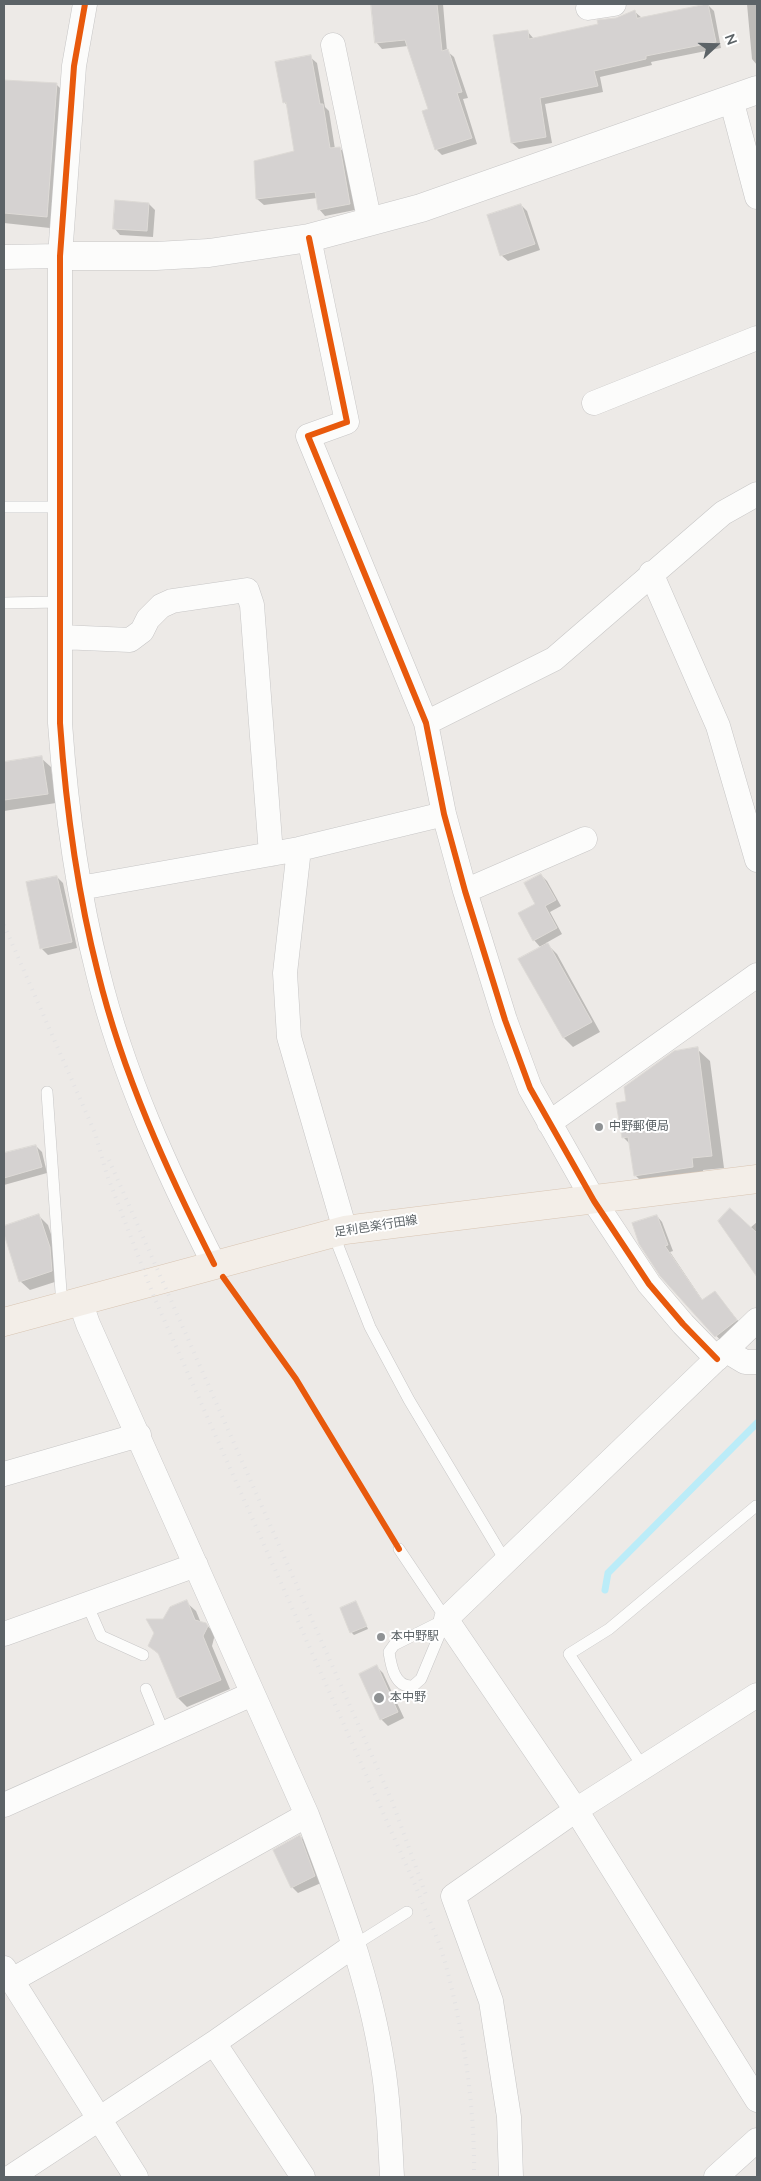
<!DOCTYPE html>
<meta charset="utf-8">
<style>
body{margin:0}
#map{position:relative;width:761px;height:2181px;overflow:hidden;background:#edeae7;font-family:"Nunito Sans",sans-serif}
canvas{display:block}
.frame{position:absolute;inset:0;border:5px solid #5c6367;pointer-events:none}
.north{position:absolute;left:691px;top:20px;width:50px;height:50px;-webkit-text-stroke:4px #fff;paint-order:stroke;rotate:69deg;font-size:14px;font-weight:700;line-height:20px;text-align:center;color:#5c6367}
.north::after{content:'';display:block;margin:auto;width:18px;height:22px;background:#5c6367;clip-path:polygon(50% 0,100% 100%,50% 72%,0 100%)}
</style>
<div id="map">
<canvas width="761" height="2181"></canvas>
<div class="frame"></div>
<div class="north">N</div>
</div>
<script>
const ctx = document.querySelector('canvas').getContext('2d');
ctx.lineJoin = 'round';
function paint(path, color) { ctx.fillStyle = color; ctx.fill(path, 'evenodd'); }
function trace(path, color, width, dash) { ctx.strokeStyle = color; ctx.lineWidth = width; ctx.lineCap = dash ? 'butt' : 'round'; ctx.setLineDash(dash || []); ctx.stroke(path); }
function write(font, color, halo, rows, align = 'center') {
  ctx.font = font + ' "Nunito Sans","Noto Sans JP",sans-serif'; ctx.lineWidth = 4; ctx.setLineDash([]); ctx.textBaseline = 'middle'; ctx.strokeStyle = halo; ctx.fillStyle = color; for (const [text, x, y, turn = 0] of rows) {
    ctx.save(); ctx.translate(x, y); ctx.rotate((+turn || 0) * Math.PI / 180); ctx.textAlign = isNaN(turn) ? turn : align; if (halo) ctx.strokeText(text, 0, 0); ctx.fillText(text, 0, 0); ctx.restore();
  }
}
paint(new Path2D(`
 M 372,4 L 443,4 L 447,51 L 454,57 L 468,98 L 463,99 L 477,144 L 442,155 L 436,149 L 429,110 L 408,46 L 382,49 L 376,42 Z
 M 747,4 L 757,4 L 757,65 L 752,59 Z
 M 708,5 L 714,11 L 721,48 L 651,62 L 652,65 L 600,77 L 603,92 L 545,104 L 552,143 L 519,149 L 512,143 L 494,36 L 527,31 L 534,39 L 600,25 L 635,12 L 642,18 Z
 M 310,57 L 317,63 L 325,107 L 329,111 L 335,149 L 340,148 L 346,155 L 355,210 L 325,216 L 319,209 L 317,198 L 264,205 L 257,199 L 295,152 L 288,106 L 284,102 Z
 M 4,81 L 57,85 L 69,97 L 59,229 L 4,223 Z
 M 149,204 L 155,210 L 153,237 L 120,235 L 114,228 Z
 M 521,205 L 527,211 L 540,250 L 508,261 L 501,255 Z
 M 41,758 L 51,767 L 56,803 L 4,811 L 4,763 Z
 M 541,875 L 547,881 L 561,906 L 550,912 L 562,934 L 546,943 L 557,954 L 600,1032 L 573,1047 L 564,1038 L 520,960 L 541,948 L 534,940 Z
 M 57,877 L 63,883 L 77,948 L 48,955 L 42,949 Z
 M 697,1049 L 710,1061 L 724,1168 L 703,1170 L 705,1179 L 648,1188 L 635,1175 L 631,1145 L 623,1137 L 627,1102 Z
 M 36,1146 L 42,1152 L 47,1173 L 4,1185 L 4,1155 Z
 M 39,1216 L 48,1225 L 59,1258 L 61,1280 L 30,1290 L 20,1281 L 4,1227 Z
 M 657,1216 L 662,1222 L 673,1251 L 670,1252 L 703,1301 L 720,1298 L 742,1326 L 722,1342 L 661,1275 Z
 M 719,1221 L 750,1228 L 757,1222 L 757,1275 Z
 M 186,1602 L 196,1611 L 201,1623 L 206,1624 L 215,1634 L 212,1646 L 230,1689 L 187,1707 L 178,1698 L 161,1656 L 149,1646 L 164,1621 Z
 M 356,1603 L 368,1629 L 354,1635 L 351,1632 Z
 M 377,1667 L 383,1673 L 404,1718 L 388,1726 L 381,1719 L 361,1674 Z
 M 300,1836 L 306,1842 L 321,1883 L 298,1893 L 292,1887 Z`), '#0003');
trace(new Path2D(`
 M 605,1590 L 608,1573 L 757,1423`), '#bbecf8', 7);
const building = new Path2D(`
 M 371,4 L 437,4 L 442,51 L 448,49 L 462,92 L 457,93 L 472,138 L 435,150 L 422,111 L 428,109 L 405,40 L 375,43 Z
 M 708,4 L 716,42 L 646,56 L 646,59 L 594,71 L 598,86 L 540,98 L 546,137 L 511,143 L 493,35 L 528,30 L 529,39 L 598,24 L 597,20 L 616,18 L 635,10 L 637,18 Z
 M 311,55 L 320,104 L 323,104 L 330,148 L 340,147 L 350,204 L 318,210 L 315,192 L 256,199 L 254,161 L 294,151 L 286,102 L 283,103 L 275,62 Z
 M 4,80 L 57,83 L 47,217 L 4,213 Z
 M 115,200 L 149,203 L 147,231 L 113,229 Z
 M 521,204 L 535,244 L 500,256 L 487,215 Z
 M 42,756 L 48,794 L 4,800 L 4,762 Z
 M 541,874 L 556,900 L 545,906 L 557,928 L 533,941 L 518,913 L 535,904 L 524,883 Z
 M 57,876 L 72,942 L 40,949 L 26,882 Z
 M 548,943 L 592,1022 L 563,1038 L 518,959 Z
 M 698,1047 L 712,1156 L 692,1158 L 693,1167 L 634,1176 L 628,1137 L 622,1138 L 616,1103 L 626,1101 L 624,1087 L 674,1051 Z
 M 36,1145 L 42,1167 L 4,1178 L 4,1153 Z
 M 730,1208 L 757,1233 L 757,1277 L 718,1221 Z
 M 39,1214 L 50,1247 L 52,1271 L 19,1282 L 4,1234 L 4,1226 Z
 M 657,1215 L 668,1245 L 665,1246 L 702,1300 L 715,1291 L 737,1320 L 715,1337 L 660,1276 L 639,1244 L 632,1223 Z
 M 187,1600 L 195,1620 L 206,1623 L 208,1626 L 203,1636 L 221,1680 L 177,1698 L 158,1653 L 148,1646 L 154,1633 L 146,1619 L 163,1619 L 170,1607 Z
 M 356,1601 L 367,1626 L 350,1633 L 340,1608 Z
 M 377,1665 L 398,1712 L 380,1720 L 359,1674 Z
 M 300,1835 L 315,1876 L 291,1888 L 273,1850 Z`);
paint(building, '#d5d2d1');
trace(building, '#dddad6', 1);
const service = new Path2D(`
 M 4,507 L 61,507
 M 4,603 L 60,602
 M 47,1092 L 62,1306
 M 333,1233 L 370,1327 L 409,1400 L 506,1562
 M 399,1549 L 446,1619
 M 87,1604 L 101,1636 L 143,1655
 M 446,1619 L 421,1679 L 413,1686 C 395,1688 391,1666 389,1652 L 394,1645 Z
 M 146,1689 L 164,1733
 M 643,1767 L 569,1654 L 609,1629 L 756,1506
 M 353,1946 L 407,1912`);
const minor = new Path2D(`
 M 85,4 L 74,66 L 60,256 L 60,723 C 66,808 77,891 98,973 C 123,1075 167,1171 214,1264
 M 588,8 L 614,4
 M 333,45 L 370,223
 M 731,99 L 757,197
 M 309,238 L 347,422 L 308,436 L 426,723 L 444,814 L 465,891 L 505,1020 L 530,1088 L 594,1201 L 649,1284 L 683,1324 L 717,1359
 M 4,257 L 60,256
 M 594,403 L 757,338
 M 651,573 L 718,726 L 757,860
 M 60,637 L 130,640 L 142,631 L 148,619 L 161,606 L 172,601 L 247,590 L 252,605 L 271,854
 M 426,723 L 554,659 L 723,513 L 757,494
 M 299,849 L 285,973 L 289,1037 L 345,1230
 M 80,888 L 299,849 L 444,814
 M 465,891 L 585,839
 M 549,1123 L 757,975
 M 80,1301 L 88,1324 L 307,1815 C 338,1896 370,1980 383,2067 C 389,2103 390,2140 392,2177
 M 757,1320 L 446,1619 L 576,1810 L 757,2100
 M 725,1350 L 745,1362 L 757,1362
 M 4,1474 L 139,1435
 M 4,1634 L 196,1565
 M 4,1805 L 252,1694
 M 4,1968 L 136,2177
 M 12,1980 L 307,1815
 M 214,2043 L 303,2177
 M 11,2177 L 214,2043 L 353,1946
 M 511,2177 L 509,2117 L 491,2001 L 453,1896 L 576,1810 L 757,1695
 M 716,2177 L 757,2140`);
const tertiary = new Path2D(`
 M 60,256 L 156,256 L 209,253 L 309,238 L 421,208 L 757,90`);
const primary = new Path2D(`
 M 4,1322 L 345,1230 L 757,1179`);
trace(service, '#c7c6c6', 12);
trace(minor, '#c7c6c6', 25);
trace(tertiary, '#c7c6c6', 29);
trace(primary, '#d8c5b3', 29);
trace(service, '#fcfcfb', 11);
trace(minor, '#fcfcfb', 24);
trace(tertiary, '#fcfcfb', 28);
trace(primary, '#f3eee8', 28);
trace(new Path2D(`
 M 4,925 L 95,1133 L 107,1175 L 154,1297 L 416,1887 C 426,1913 439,1939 446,1966 C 464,2033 475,2107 474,2177
 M 109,1160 L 392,1801 L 426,1895`), '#e3e2e3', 4, [1, 6]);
trace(new Path2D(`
 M 85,4 L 74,66 L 60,256 L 60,723 C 66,808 77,891 98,973 C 123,1075 167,1171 214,1264
 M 309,238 L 347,422 L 308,436 L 426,723 L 444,814 L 465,891 L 505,1020 L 530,1088 L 594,1201 L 649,1284 L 683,1324 L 717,1359
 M 223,1277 L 296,1379 L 399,1549`), '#e8590c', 6);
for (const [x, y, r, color] of [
 [599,1127,5,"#8f9294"],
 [381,1637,5,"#8f9294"],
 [379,1698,6,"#8f9294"]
]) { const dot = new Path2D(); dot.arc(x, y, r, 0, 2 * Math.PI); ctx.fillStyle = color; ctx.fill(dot); trace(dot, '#fff', 2); }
write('12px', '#5c6367', '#fff', [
 ["中野郵便局",609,1127],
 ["本中野駅",391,1637],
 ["本中野",390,1698]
], 'left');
write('12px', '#5c6367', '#fff', [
 ["足利邑楽行田線",376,1227,-9]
]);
</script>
